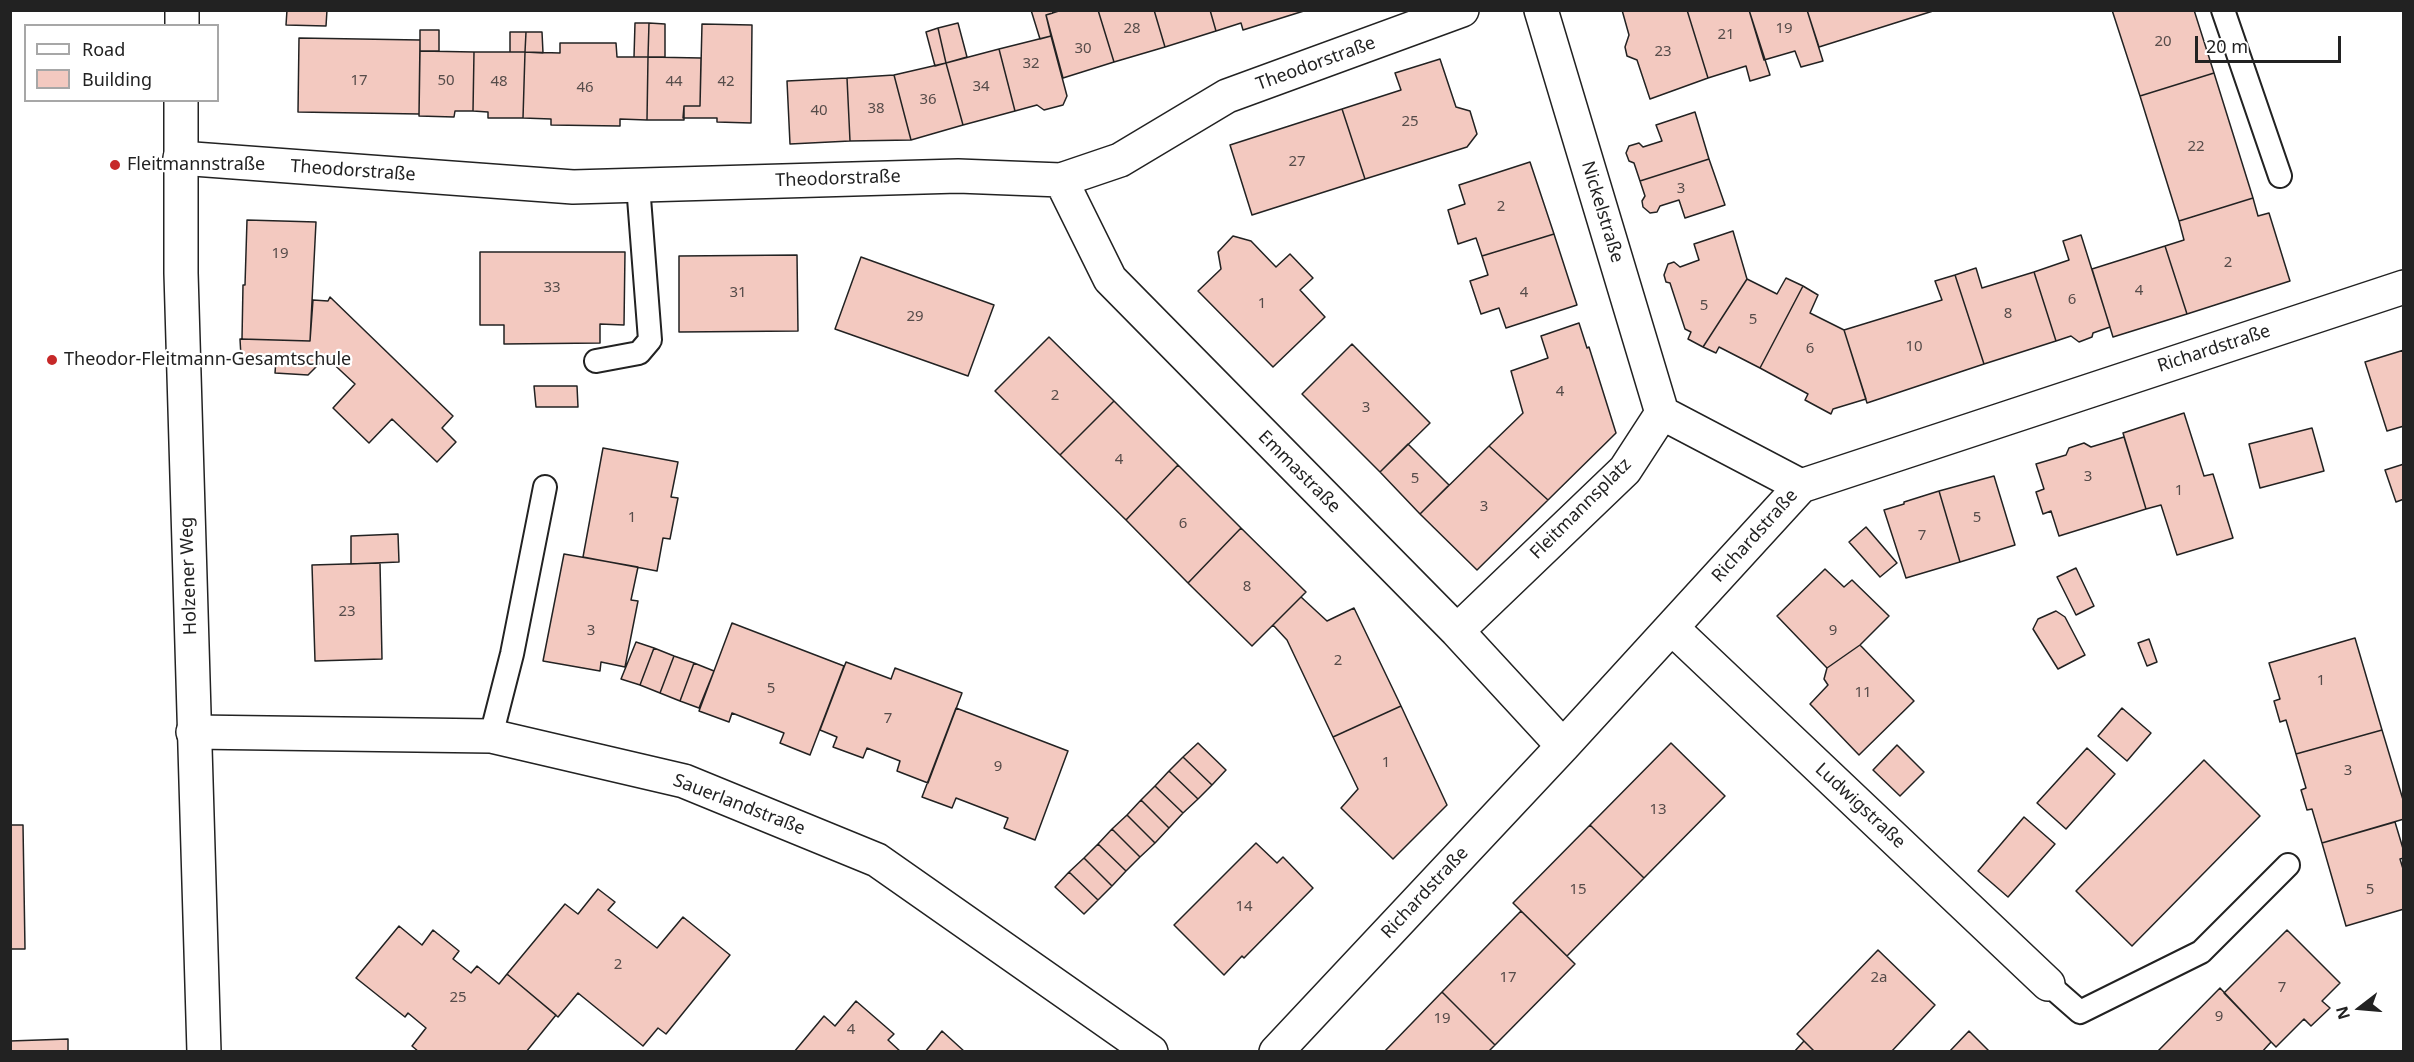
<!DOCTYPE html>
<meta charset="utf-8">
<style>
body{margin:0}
#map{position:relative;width:2414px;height:1062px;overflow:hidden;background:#fff;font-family:"Noto Sans",sans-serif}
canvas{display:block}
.frame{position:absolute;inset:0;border:12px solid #222;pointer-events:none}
.legend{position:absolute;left:24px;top:24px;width:195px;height:78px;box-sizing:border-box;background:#fff;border:2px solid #a7a7a7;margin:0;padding:8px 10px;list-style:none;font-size:18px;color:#222}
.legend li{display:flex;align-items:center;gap:12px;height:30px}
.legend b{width:30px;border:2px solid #a7a7a7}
.north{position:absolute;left:2330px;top:978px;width:60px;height:60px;-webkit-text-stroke:4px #fff;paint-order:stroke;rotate:254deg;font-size:16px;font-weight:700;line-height:24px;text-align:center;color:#222}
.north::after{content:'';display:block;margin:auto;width:21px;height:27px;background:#222;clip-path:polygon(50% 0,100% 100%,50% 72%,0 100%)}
.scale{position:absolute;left:2195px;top:36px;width:146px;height:27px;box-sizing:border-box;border:3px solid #222;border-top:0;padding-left:8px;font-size:18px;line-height:21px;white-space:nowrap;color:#222;-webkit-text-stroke:4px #fff;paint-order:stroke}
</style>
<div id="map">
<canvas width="2414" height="1062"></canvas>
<div class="frame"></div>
<ul class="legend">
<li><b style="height:8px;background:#fff"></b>Road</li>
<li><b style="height:16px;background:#f3c9c0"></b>Building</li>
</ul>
<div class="north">N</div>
<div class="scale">20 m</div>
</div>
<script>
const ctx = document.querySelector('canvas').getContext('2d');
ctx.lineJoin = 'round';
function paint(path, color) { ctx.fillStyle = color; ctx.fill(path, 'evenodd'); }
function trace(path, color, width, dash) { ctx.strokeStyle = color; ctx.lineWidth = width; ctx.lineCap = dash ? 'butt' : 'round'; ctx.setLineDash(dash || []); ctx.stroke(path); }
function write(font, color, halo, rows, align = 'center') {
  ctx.font = font + ' "Noto Sans",sans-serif'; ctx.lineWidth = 4.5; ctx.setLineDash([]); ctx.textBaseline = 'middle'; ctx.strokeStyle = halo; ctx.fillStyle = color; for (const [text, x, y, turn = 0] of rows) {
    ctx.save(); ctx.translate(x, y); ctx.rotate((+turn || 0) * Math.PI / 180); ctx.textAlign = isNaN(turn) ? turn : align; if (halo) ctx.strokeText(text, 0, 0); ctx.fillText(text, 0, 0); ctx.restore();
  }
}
const building = new Path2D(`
 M 287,10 L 327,10 L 326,26 L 286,25 Z
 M 1031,10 L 1052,10 L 1053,13 L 1046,15 L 1051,36 L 1040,39 Z
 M 1062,10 L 1098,10 L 1114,62 L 1063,78 L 1046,15 Z
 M 1098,10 L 1154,10 L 1165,47 L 1114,62 Z
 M 1154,10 L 1210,10 L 1216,31 L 1165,47 Z
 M 1210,10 L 1307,10 L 1243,30 L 1241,23 L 1216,31 Z
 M 1622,10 L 1687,10 L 1708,78 L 1650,99 L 1637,60 L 1627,56 L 1625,47 L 1629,35 Z
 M 1687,10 L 1749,10 L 1770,75 L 1750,81 L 1746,66 L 1708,78 Z
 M 1749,10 L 1807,10 L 1823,61 L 1801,67 L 1795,51 L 1764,60 Z
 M 1807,10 L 1933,10 L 1933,11 L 1819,47 Z
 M 2112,10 L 2194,10 L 2214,73 L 2140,96 Z
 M 635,23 L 649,23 L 648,57 L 634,57 Z
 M 649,23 L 665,24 L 665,57 L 648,57 Z
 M 958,23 L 967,57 L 946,63 L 938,28 Z
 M 702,24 L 752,25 L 751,123 L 717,122 L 717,118 L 683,118 L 684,106 L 700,106 Z
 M 938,28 L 946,63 L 935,66 L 926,32 Z
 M 420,30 L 439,30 L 439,51 L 420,51 Z
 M 510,32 L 526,32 L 525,52 L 510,52 Z
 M 526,32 L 542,32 L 543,53 L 525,52 Z
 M 1051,36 L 1067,96 L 1063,105 L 1044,110 L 1037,105 L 1015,111 L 999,49 Z
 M 299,38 L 420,40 L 419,114 L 298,112 Z
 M 560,43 L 616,43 L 617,57 L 648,57 L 647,120 L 620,119 L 620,126 L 551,125 L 551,119 L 523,118 L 525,52 L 560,53 Z
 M 999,49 L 1015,111 L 963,125 L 946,63 Z
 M 420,51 L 474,52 L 473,111 L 455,111 L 454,117 L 419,116 Z
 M 474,52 L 525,52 L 523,118 L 488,118 L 488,112 L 473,111 Z
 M 648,57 L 701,58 L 700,106 L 684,106 L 684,120 L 647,120 Z
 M 1440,59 L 1456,107 L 1470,111 L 1477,134 L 1467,147 L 1365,179 L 1342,109 L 1401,90 L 1395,73 Z
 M 946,63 L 963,125 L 911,140 L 894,75 Z
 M 2214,73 L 2253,198 L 2179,221 L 2140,96 Z
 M 894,75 L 911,140 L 850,141 L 847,78 Z
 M 847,78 L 850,141 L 790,144 L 787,81 Z
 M 1342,109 L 1365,179 L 1252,215 L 1230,145 Z
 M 1695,112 L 1709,159 L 1640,181 L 1634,163 L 1629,161 L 1626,153 L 1629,146 L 1639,143 L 1643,147 L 1662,141 L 1656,125 Z
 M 1709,159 L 1725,205 L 1685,218 L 1679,200 L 1660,206 L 1657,212 L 1650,213 L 1643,207 L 1642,201 L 1645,196 L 1640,181 Z
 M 1530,162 L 1554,234 L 1482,256 L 1476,238 L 1458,244 L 1448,210 L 1465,204 L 1459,185 Z
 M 2253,198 L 2258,216 L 2269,213 L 2290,281 L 2187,314 L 2165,246 L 2184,240 L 2179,221 Z
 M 247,220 L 316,222 L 310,341 L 242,339 L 243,285 L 245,285 Z
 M 1733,231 L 1747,279 L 1703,347 L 1688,339 L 1691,332 L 1685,329 L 1670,283 L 1666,282 L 1664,275 L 1668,264 L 1674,262 L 1680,267 L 1699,260 L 1694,244 Z
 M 1554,234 L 1577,305 L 1506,328 L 1499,308 L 1481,314 L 1470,281 L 1488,275 L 1482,256 Z
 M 2081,235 L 2110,327 L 2093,333 L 2092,337 L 2079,342 L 2071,336 L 2056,341 L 2034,272 L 2069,260 L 2063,241 Z
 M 1233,236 L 1251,241 L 1276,267 L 1290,254 L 1313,278 L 1300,290 L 1325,317 L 1273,367 L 1198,291 L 1221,269 L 1218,252 Z
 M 2165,246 L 2187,314 L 2113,337 L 2092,269 Z
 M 480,252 L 625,252 L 624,325 L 600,324 L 600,343 L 504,344 L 504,325 L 480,325 Z
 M 797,255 L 798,331 L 679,332 L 679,256 Z
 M 861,257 L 994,305 L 968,376 L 835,329 Z
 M 1976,268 L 1982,288 L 2034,272 L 2056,341 L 1984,364 L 1955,275 Z
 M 1955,275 L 1984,364 L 1867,403 L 1844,330 L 1942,300 L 1935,281 Z
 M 1786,278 L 1803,286 L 1760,368 L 1719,347 L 1716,353 L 1703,347 L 1747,279 L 1777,294 Z
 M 1803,286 L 1818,295 L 1810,313 L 1844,330 L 1866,399 L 1833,409 L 1831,414 L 1805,400 L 1808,394 L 1760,368 Z
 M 330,297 L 453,416 L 442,428 L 456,442 L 437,462 L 392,419 L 369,443 L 333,408 L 355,384 L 326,357 L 308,375 L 275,373 L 276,360 L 241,357 L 240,339 L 310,341 L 313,300 L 328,301 Z
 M 1579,323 L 1587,348 L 1589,347 L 1616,433 L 1548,500 L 1489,446 L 1523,413 L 1511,371 L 1548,358 L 1541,336 Z
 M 1049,337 L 1114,401 L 1060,455 L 995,391 Z
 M 1352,344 L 1430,423 L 1380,472 L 1302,394 Z
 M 2404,350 L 2404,426 L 2387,431 L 2365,362 Z
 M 534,386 L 577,386 L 578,407 L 536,407 Z
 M 1114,401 L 1178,465 L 1126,520 L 1060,455 Z
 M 2184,413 L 2204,476 L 2213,474 L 2233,538 L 2177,555 L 2161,505 L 2146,509 L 2123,433 Z
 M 2312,428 L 2324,471 L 2260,488 L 2249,444 Z
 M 2124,437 L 2146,509 L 2059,536 L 2051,511 L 2043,514 L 2036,492 L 2044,489 L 2036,464 L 2066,455 L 2069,448 L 2084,443 L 2091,447 Z
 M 1408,444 L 1449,485 L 1420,514 L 1380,472 Z
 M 1489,446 L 1548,500 L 1477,570 L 1420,514 Z
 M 603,448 L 678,462 L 671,497 L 678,498 L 670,539 L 663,538 L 657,571 L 583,557 Z
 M 2404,464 L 2404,499 L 2396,502 L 2385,470 Z
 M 1178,465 L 1241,528 L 1188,583 L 1126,520 Z
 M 1994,476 L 2015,545 L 1960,562 L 1939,491 Z
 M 1939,491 L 1960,562 L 1906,578 L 1884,510 L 1904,504 L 1904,502 Z
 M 1866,527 L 1897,563 L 1880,577 L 1849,542 Z
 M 1241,528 L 1306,592 L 1252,646 L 1188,583 Z
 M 398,534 L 399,562 L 351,564 L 351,536 Z
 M 564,554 L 638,567 L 631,600 L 638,601 L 625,667 L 601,662 L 600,671 L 543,661 Z
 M 380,563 L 382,659 L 315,661 L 312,565 Z
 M 2076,568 L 2094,606 L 2076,615 L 2057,577 Z
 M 1825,569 L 1844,587 L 1852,580 L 1889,616 L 1860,645 L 1827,668 L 1777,616 Z
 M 1301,597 L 1327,621 L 1354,608 L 1401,706 L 1333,737 L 1287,640 L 1273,625 Z
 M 2056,611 L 2065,617 L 2085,655 L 2058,669 L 2033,629 L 2038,619 Z
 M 732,623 L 844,666 L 810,755 L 780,743 L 784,733 L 732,713 L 729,722 L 699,711 Z
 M 2355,638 L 2382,730 L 2296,754 L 2286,720 L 2280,722 L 2274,701 L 2280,699 L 2269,663 Z
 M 2149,639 L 2157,662 L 2147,666 L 2138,643 Z
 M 636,642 L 654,648 L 640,685 L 621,679 Z
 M 1860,645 L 1914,701 L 1859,755 L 1810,704 L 1828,685 L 1824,679 L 1827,668 Z
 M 654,648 L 674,656 L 660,693 L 640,685 Z
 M 674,656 L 694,663 L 680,701 L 660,693 Z
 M 846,662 L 891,679 L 895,668 L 962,693 L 928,783 L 897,771 L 900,761 L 867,748 L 863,758 L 833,747 L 837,737 L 820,730 Z
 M 694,663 L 714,671 L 699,708 L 680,701 Z
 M 1401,706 L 1447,805 L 1393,859 L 1341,808 L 1358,789 L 1333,737 Z
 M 956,708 L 1068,751 L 1035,840 L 1004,828 L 1008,818 L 956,798 L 952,808 L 922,797 Z
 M 2122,708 L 2151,733 L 2127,761 L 2098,736 Z
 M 2382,730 L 2404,803 L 2404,819 L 2322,843 L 2312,809 L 2307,810 L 2301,790 L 2306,788 L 2296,754 Z
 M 1198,743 L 1226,770 L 1212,785 L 1183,757 Z
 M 1671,743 L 1725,796 L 1644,878 L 1590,825 Z
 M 1897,745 L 1924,772 L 1900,796 L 1873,770 Z
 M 2087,748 L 2115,774 L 2066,829 L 2037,803 Z
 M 1183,757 L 1212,785 L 1198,799 L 1169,771 Z
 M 2204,760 L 2260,816 L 2132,946 L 2076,891 Z
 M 1169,771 L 1198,799 L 1183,813 L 1155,786 Z
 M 1155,786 L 1183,813 L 1169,828 L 1141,800 Z
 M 1141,800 L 1169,828 L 1155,843 L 1127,815 Z
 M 1127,815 L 1155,843 L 1140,857 L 1112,829 Z
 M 2024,817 L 2055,844 L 2008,897 L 1978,871 Z
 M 2395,822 L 2404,852 L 2404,858 L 2400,859 L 2404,872 L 2404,909 L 2346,926 L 2322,843 Z
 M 10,825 L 23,825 L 25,949 L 10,949 Z
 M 1590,825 L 1644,878 L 1567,956 L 1513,903 Z
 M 1112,829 L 1140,857 L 1126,871 L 1098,844 Z
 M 1256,843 L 1277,863 L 1283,857 L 1313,888 L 1244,958 L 1242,956 L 1224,975 L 1174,925 Z
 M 1098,844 L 1126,871 L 1112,886 L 1084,858 Z
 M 1084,858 L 1112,886 L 1098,900 L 1069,872 Z
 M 1069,872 L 1098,900 L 1084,914 L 1055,887 Z
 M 598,889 L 615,902 L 608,910 L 657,948 L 683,917 L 730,955 L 666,1034 L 658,1028 L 643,1046 L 578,993 L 558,1017 L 507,974 L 565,904 L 578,914 Z
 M 1521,911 L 1575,964 L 1495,1045 L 1442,992 Z
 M 399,926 L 422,945 L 433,930 L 459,951 L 453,959 L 471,973 L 477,966 L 499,984 L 507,974 L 556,1015 L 526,1052 L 419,1052 L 412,1046 L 426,1028 L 408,1013 L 405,1017 L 356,978 Z
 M 2287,930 L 2340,983 L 2322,1001 L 2330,1008 L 2311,1026 L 2304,1019 L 2276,1047 L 2224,993 Z
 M 1878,950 L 1935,1005 L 1891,1052 L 1815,1052 L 1797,1034 Z
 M 2220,988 L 2271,1042 L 2262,1052 L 2157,1052 Z
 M 1442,992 L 1495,1045 L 1488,1052 L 1384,1052 Z
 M 856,1001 L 894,1034 L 888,1040 L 901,1052 L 794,1052 L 824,1016 L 835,1026 Z
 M 942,1031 L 965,1052 L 925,1052 Z
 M 1969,1031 L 1990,1052 L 1949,1052 Z
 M 68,1039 L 68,1052 L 10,1052 L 10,1041 Z
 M 1804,1041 L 1815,1052 L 1794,1052 Z`);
paint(building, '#f3c9c0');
trace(building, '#222', 1.5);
const service = new Path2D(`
 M 2223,10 L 2280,176
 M 596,361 L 639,353 L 650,340 L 638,185
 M 491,736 L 512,654 L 545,487
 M 2048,984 L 2080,1012 L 2201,952 L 2288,865`);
const minor = new Path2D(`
 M 1541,10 L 1662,413
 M 180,158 L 573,187 L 958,176 L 1061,180 L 1120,160 L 1227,96 L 1462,10
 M 1061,180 L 1110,279 L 1457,631 L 1563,746
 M 1662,413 L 1801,486
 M 1672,628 L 2048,984
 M 1457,631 L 1625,470 L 1662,413
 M 193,732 L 491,736 L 684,781 L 877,860 L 1151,1052
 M 1276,1052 L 1563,746 L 1801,486 L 2404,287`);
const secondary = new Path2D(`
 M 182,26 L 182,10
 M 181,100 L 181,273 L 204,1052`);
trace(service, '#222', 26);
trace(minor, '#222', 36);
trace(secondary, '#222', 36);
trace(service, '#fff', 22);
trace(minor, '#fff', 33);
trace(secondary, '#fff', 33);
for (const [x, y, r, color] of [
 [115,165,6,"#c62828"],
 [52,360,6,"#c62828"]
]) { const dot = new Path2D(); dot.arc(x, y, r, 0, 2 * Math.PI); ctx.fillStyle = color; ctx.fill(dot); trace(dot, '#fff', 2); }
write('15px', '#564c4a', null, [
 ["28",1132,29],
 ["19",1784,29],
 ["21",1726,35],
 ["20",2163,42],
 ["30",1083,49],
 ["23",1663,52],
 ["32",1031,64],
 ["17",359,81],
 ["50",446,81],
 ["48",499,82],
 ["44",674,82],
 ["42",726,82],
 ["34",981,87],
 ["46",585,88],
 ["36",928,100],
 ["38",876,109],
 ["40",819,111],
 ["25",1410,122],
 ["22",2196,147],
 ["27",1297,162],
 ["3",1681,189],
 ["2",1501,207],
 ["19",280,254],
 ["2",2228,263],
 ["33",552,288],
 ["4",2139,291],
 ["31",738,293],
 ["4",1524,293],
 ["6",2072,300],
 ["1",1262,304],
 ["5",1704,306],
 ["8",2008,314],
 ["29",915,317],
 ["5",1753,320],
 ["10",1914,347],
 ["6",1810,349],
 ["4",1560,392],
 ["2",1055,396],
 ["3",1366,408],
 ["4",1119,460],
 ["3",2088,477],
 ["5",1415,479],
 ["1",2179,491],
 ["3",1484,507],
 ["1",632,518],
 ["5",1977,518],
 ["6",1183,524],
 ["7",1922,536],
 ["8",1247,587],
 ["23",347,612],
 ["3",591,631],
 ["9",1833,631],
 ["2",1338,661],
 ["1",2321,681],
 ["5",771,689],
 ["11",1863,693],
 ["7",888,719],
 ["1",1386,763],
 ["9",998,767],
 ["3",2348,771],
 ["13",1658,810],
 ["15",1578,890],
 ["5",2370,890],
 ["14",1244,907],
 ["2",618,965],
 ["17",1508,978],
 ["2a",1879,978],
 ["7",2282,988],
 ["25",458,998],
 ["9",2219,1017],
 ["19",1442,1019],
 ["4",851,1030]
]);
write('18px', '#222', '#fff', [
 ["Theodorstraße",1316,64,-20],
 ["Theodorstraße",353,171,4],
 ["Theodorstraße",838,179,-2],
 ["Nickelstraße",1602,212,73],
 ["Richardstraße",2214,349,-18],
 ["Emmastraße",1299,472,45],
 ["Fleitmannsplatz",1581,509,-45],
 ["Richardstraße",1755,536,-48],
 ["Holzener Weg",189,576,-92],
 ["Sauerlandstraße",739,805,21],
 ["Ludwigstraße",1860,806,43],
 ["Richardstraße",1425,893,-47]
]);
write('18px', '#222', '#fff', [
 ["Fleitmannstraße",127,165],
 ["Theodor-Fleitmann-Gesamtschule",64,360]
], 'left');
</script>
